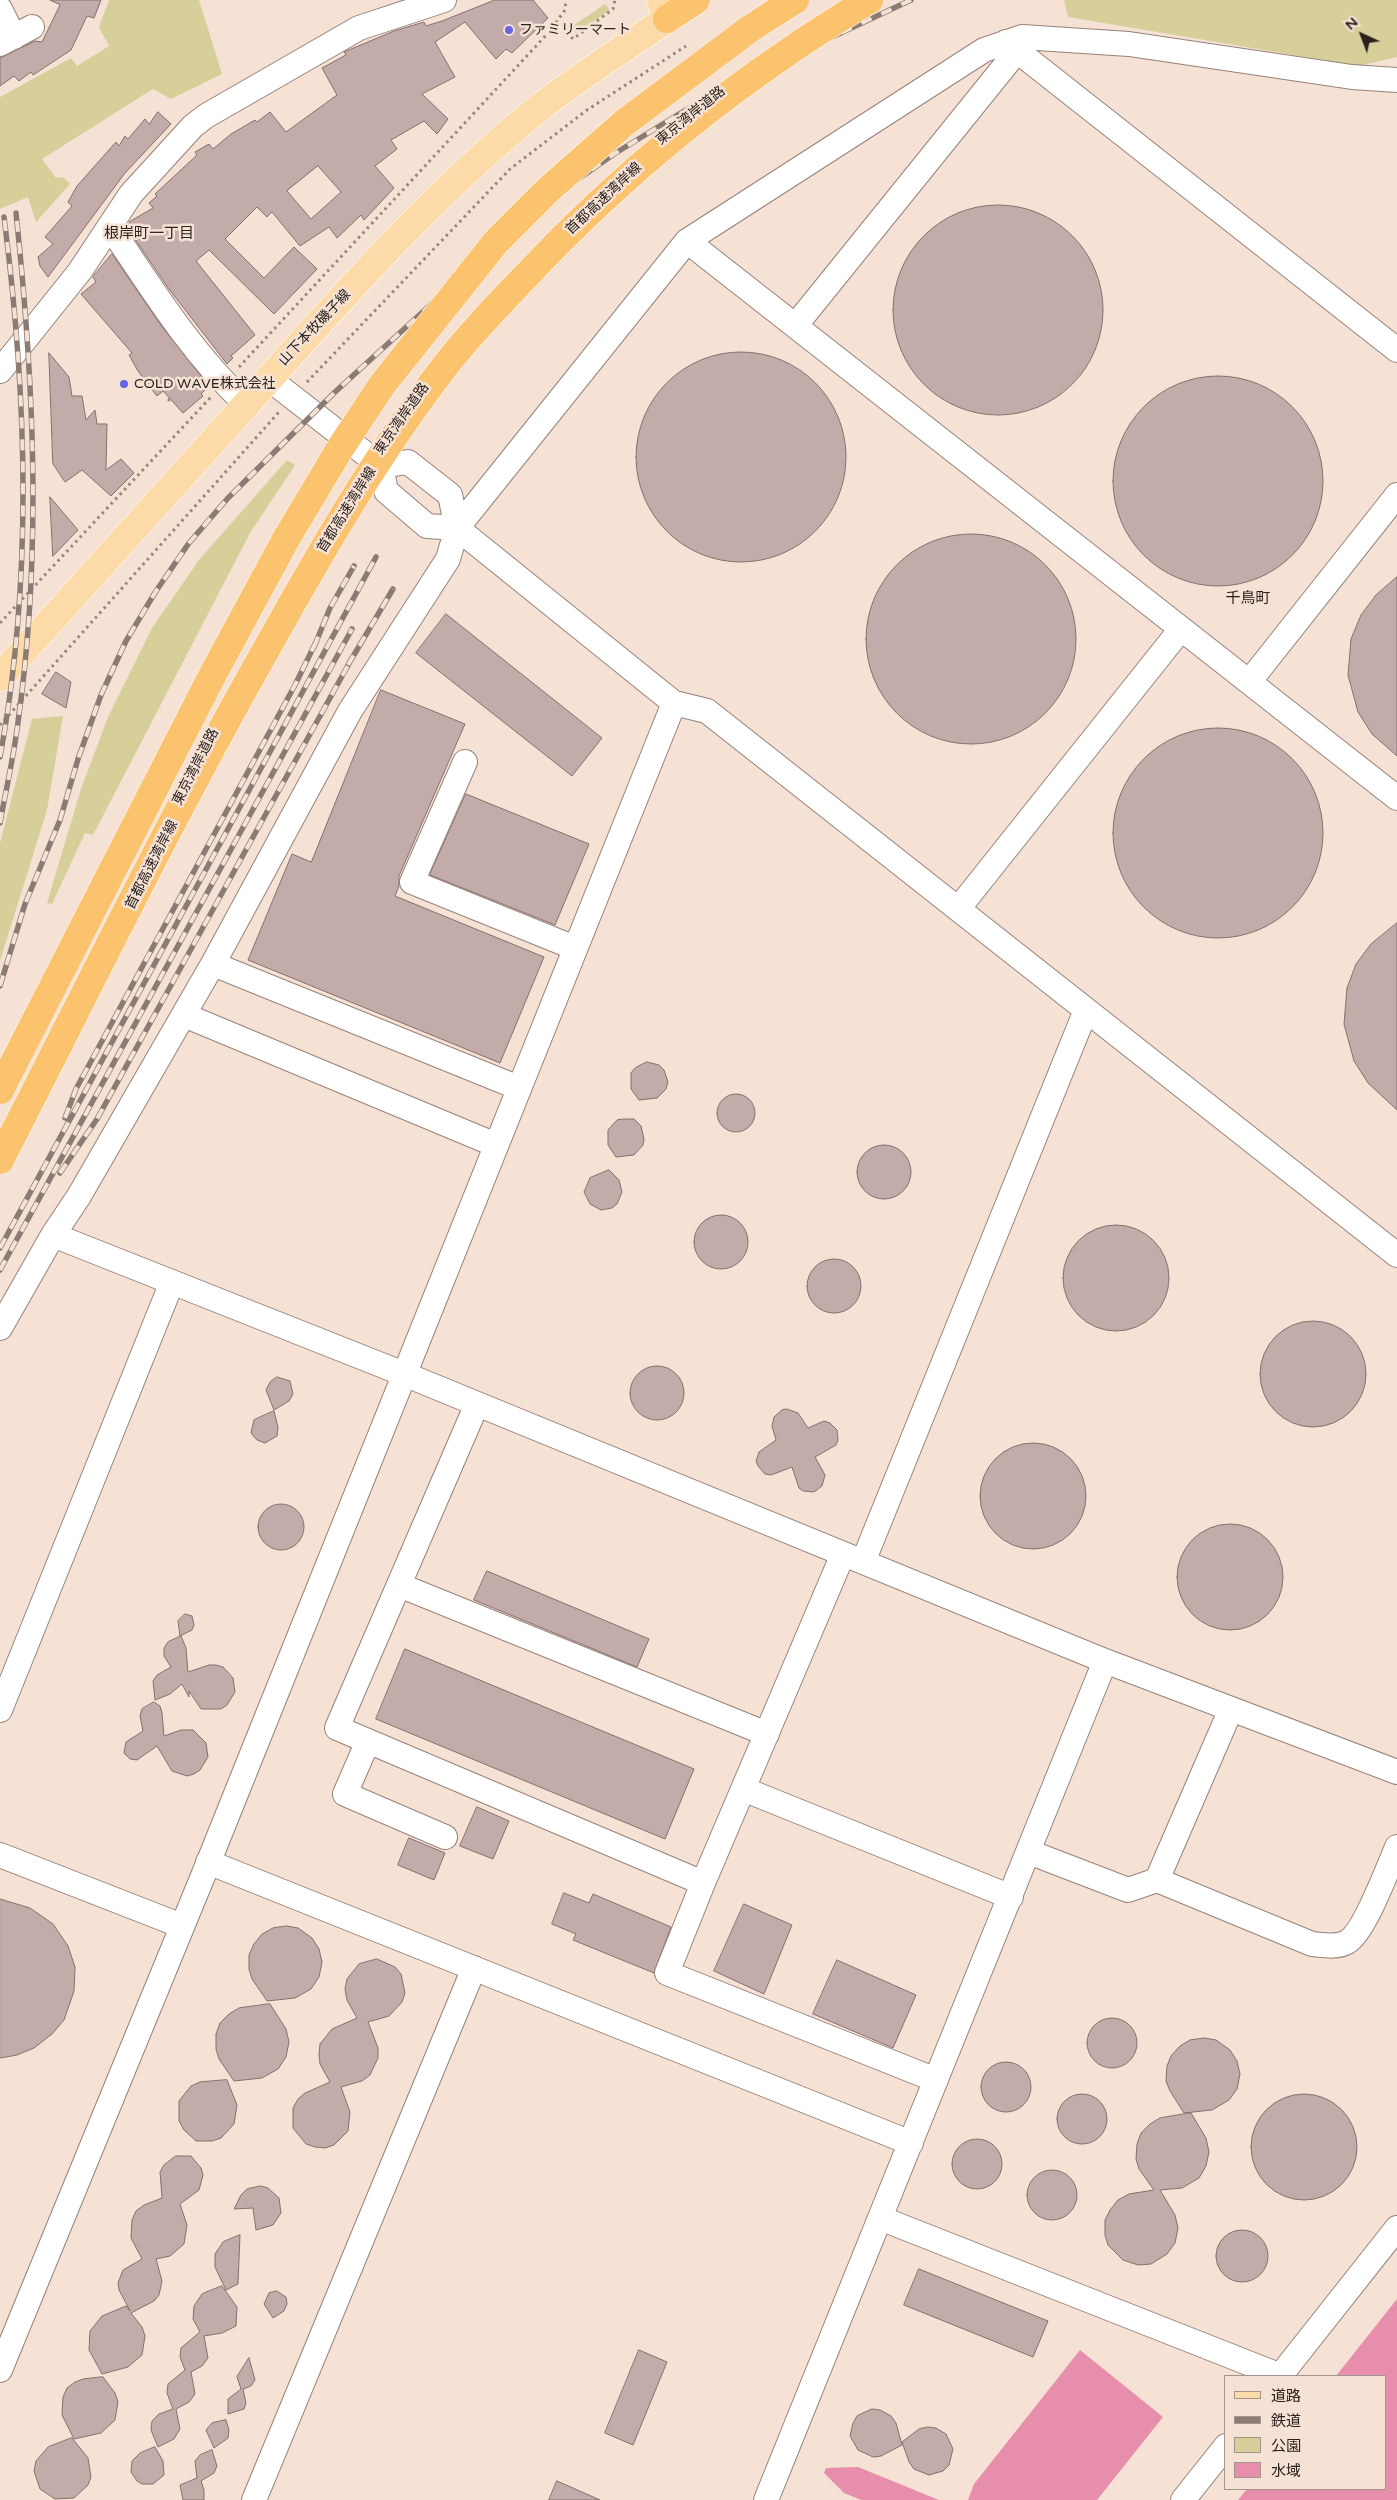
<!DOCTYPE html>
<meta charset="utf-8">
<style>
body{margin:0}
#map{position:relative;width:1397px;height:2500px;overflow:hidden;background:#f6e1d5;font-family:"Varela Round","Noto Sans JP",sans-serif}
canvas{display:block}
.legend{position:absolute;left:1224px;top:2375px;width:162px;height:115px;box-sizing:border-box;background:#f6e1d5;border:1px solid #a4958c;margin:0;padding:6px 9px;list-style:none;font-size:15px;color:#2a221e}
.legend li{display:flex;align-items:center;gap:10px;height:25px}
.legend b{width:25px;border:1px solid #a4958c}
.north{position:absolute;left:1337px;top:10px;width:50px;height:50px;-webkit-text-stroke:4px #f6e1d5;paint-order:stroke;rotate:317deg;font-size:14px;font-weight:700;line-height:20px;text-align:center;color:#2a221e}
.north::after{content:'';display:block;margin:auto;width:18px;height:22px;background:#2a221e;clip-path:polygon(50% 0,100% 100%,50% 72%,0 100%)}
</style>
<div id="map">
<canvas width="1397" height="2500"></canvas>
<ul class="legend">
<li><b style="height:6px;background:#fddba9"></b>道路</li>
<li><b style="height:6px;background:#8a7c74"></b>鉄道</li>
<li><b style="height:14px;background:#d6cf9a"></b>公園</li>
<li><b style="height:14px;background:#e88ead"></b>水域</li>
</ul>
<div class="north">N</div>
</div>
<script>
const ctx = document.querySelector('canvas').getContext('2d');
ctx.lineJoin = 'round';
function paint(path, color) { ctx.fillStyle = color; ctx.fill(path, 'evenodd'); }
function trace(path, color, width, dash) { ctx.strokeStyle = color; ctx.lineWidth = width; ctx.lineCap = dash ? 'butt' : 'round'; ctx.setLineDash(dash || []); ctx.stroke(path); }
function write(font, color, halo, rows, align = 'center') {
  ctx.font = font + ' "Varela Round","Noto Sans JP",sans-serif'; ctx.lineWidth = 5; ctx.setLineDash([]); ctx.textBaseline = 'middle'; ctx.strokeStyle = halo; ctx.fillStyle = color; for (const [text, x, y, turn = 0] of rows) {
    ctx.save(); ctx.translate(x, y); ctx.rotate((+turn || 0) * Math.PI / 180); ctx.textAlign = isNaN(turn) ? turn : align; if (halo) ctx.strokeText(text, 0, 0); ctx.fillText(text, 0, 0); ctx.restore();
  }
}
paint(new Path2D(`
 M 109,0 L 199,0 L 222,74 L 171,99 L 153,89 L 42,159 L 56,178 L 63,177 L 70,184 L 36,222 L 28,197 L 0,209 L 0,97 L 71,58 L 77,66 L 109,46 L 99,27 Z
 M 1064,0 L 1397,0 L 1397,57 L 1359,66 L 1068,17 Z
 M 605,4 L 609,9 L 607,12 L 579,32 L 576,33 L 573,30 L 574,25 Z
 M 287,460 L 295,465 L 250,533 L 93,835 L 85,833 L 52,904 L 47,903 L 81,789 L 108,717 L 152,628 L 199,560 Z
 M 63,716 L 47,810 L 0,961 L 0,843 L 32,719 Z`), '#d6cf9a');
paint(new Path2D(`
 M 1397,2299 L 1397,2500 L 1238,2500 L 1247,2489 L 1386,2489 L 1386,2376 L 1336,2376 Z
 M 1080,2350 L 1163,2417 L 1097,2500 L 968,2500 L 974,2484 Z
 M 858,2467 L 939,2500 L 861,2500 L 844,2493 L 824,2473 L 826,2468 Z`), '#e88ead');
const building = new Path2D(`
 M 50,0 L 101,0 L 94,18 L 87,16 L 71,50 L 33,75 L 31,72 L 19,81 L 14,76 L 0,86 L 0,58 L 35,41 L 42,42 L 60,5 Z
 M 495,0 L 533,0 L 548,18 L 512,53 L 506,49 L 496,59 L 465,22 L 435,42 L 455,77 L 422,94 L 448,119 L 437,134 L 424,121 L 391,140 L 397,149 L 375,166 L 394,188 L 364,220 L 361,215 L 337,238 L 329,227 L 300,246 L 272,212 L 267,217 L 257,207 L 225,239 L 264,278 L 294,247 L 317,269 L 274,314 L 209,250 L 196,261 L 255,335 L 231,356 L 233,358 L 227,364 L 169,289 L 130,232 L 133,229 L 129,222 L 153,208 L 149,203 L 157,196 L 155,194 L 197,155 L 195,152 L 209,144 L 213,149 L 231,134 L 255,120 L 257,122 L 270,112 L 286,132 L 337,95 L 322,68 L 346,55 L 344,52 L 394,31 L 424,22 L 426,26 L 442,21 ZM 318,166 L 341,192 L 311,219 L 287,191 Z
 M 158,112 L 171,124 L 125,173 L 48,277 L 40,266 L 38,257 L 53,244 L 45,237 L 72,206 L 68,202 L 77,186 L 116,142 L 119,146 L 125,136 L 128,139 L 145,119 L 149,124 Z
 M893 310a105 105 0 1 1 210 0a105 105 0 1 1-210 0Z
 M 112,254 L 163,328 L 209,386 L 201,394 L 203,396 L 183,413 L 163,391 L 157,396 L 138,371 L 129,355 L 132,353 L 81,294 L 96,282 L 93,277 Z
 M636 457a105 105 0 1 1 210 0a105 105 0 1 1-210 0Z
 M 49,353 L 69,377 L 72,396 L 82,396 L 86,420 L 95,410 L 97,424 L 107,424 L 106,470 L 121,459 L 134,473 L 111,496 L 82,470 L 65,482 L 53,464 Z
 M1113 481a105 105 0 1 1 210 0a105 105 0 1 1-210 0Z
 M 50,497 L 78,530 L 53,556 Z
 M866 639a105 105 0 1 1 210 0a105 105 0 1 1-210 0Z
 M 1397,577 L 1397,756 L 1372,734 L 1358,712 L 1348,675 L 1351,639 L 1361,615 L 1376,595 Z
 M 446,614 L 602,738 L 572,776 L 416,653 Z
 M 56,672 L 71,682 L 66,708 L 42,694 Z
 M 381,690 L 465,724 L 399,876 L 399,886 L 395,896 L 544,957 L 500,1063 L 248,960 L 292,854 L 311,862 Z
 M1113 833a105 105 0 1 1 210 0a105 105 0 1 1-210 0Z
 M 466,794 L 589,844 L 555,925 L 430,875 Z
 M 1397,923 L 1397,1110 L 1368,1083 L 1354,1061 L 1344,1024 L 1347,988 L 1356,964 L 1371,944 Z
 M 647,1062 L 659,1065 L 664,1070 L 668,1082 L 666,1089 L 657,1098 L 639,1100 L 631,1089 L 631,1073 L 635,1068 Z
 M717 1113a19 19 0 1 1 38 0a19 19 0 1 1-38 0Z
 M 624,1119 L 634,1119 L 641,1126 L 644,1139 L 643,1145 L 634,1155 L 616,1157 L 608,1145 L 608,1130 L 617,1120 Z
 M857 1172a27 27 0 1 1 54 0a27 27 0 1 1-54 0Z
 M 609,1170 L 619,1180 L 622,1192 L 617,1204 L 612,1208 L 601,1210 L 590,1204 L 584,1192 L 590,1178 Z
 M694 1242a27 27 0 1 1 54 0a27 27 0 1 1-54 0Z
 M1063 1278a53 53 0 1 1 106 0a53 53 0 1 1-106 0Z
 M807 1286a27 27 0 1 1 54 0a27 27 0 1 1-54 0Z
 M1260 1374a53 53 0 1 1 106 0a53 53 0 1 1-106 0Z
 M630 1393a27 27 0 1 1 54 0a27 27 0 1 1-54 0Z
 M 277,1377 L 290,1381 L 293,1394 L 289,1401 L 274,1410 L 266,1390 L 270,1382 Z
 M 787,1409 L 798,1413 L 808,1428 L 824,1421 L 830,1423 L 837,1430 L 838,1440 L 836,1445 L 815,1457 L 825,1475 L 822,1486 L 814,1492 L 803,1491 L 799,1488 L 792,1467 L 771,1475 L 765,1474 L 758,1466 L 756,1461 L 759,1452 L 776,1440 L 772,1426 L 774,1417 L 782,1410 Z
 M 274,1411 L 278,1427 L 277,1436 L 265,1443 L 257,1440 L 251,1433 L 254,1420 Z
 M980 1496a53 53 0 1 1 106 0a53 53 0 1 1-106 0Z
 M258 1527a23 23 0 1 1 46 0a23 23 0 1 1-46 0Z
 M1177 1577a53 53 0 1 1 106 0a53 53 0 1 1-106 0Z
 M 487,1571 L 649,1639 L 637,1667 L 474,1600 Z
 M 185,1614 L 192,1616 L 194,1625 L 192,1630 L 180,1636 L 178,1621 Z
 M 181,1636 L 186,1648 L 188,1672 L 209,1665 L 216,1665 L 223,1667 L 233,1678 L 235,1692 L 227,1705 L 221,1709 L 201,1709 L 189,1691 L 189,1697 L 182,1684 L 170,1694 L 155,1700 L 153,1681 L 157,1675 L 171,1667 L 164,1656 L 164,1648 L 168,1642 Z
 M 405,1649 L 694,1769 L 665,1839 L 376,1719 Z
 M 154,1702 L 160,1706 L 162,1713 L 164,1736 L 181,1730 L 193,1730 L 206,1743 L 208,1757 L 200,1770 L 194,1774 L 187,1776 L 172,1771 L 157,1746 L 137,1760 L 130,1759 L 124,1753 L 126,1742 L 143,1731 L 140,1716 L 142,1709 Z
 M 477,1807 L 509,1821 L 493,1859 L 460,1846 Z
 M 409,1838 L 445,1853 L 434,1880 L 398,1865 Z
 M 564,1893 L 589,1903 L 593,1894 L 671,1927 L 654,1973 L 573,1940 L 576,1934 L 552,1924 Z
 M 0,1899 L 30,1908 L 53,1924 L 68,1946 L 75,1967 L 74,1991 L 64,2020 L 52,2034 L 34,2048 L 17,2055 L 0,2058 Z
 M 744,1904 L 792,1925 L 764,1994 L 714,1971 Z
 M 287,1926 L 298,1928 L 312,1938 L 319,1949 L 322,1962 L 319,1977 L 311,1989 L 295,1998 L 267,2001 L 252,1979 L 249,1969 L 249,1955 L 254,1944 L 262,1934 L 273,1928 Z
 M 377,1959 L 395,1967 L 401,1974 L 405,1993 L 402,2002 L 389,2016 L 368,2022 L 378,2048 L 378,2058 L 370,2075 L 362,2081 L 341,2087 L 350,2112 L 348,2131 L 334,2145 L 325,2148 L 315,2147 L 306,2144 L 293,2128 L 293,2108 L 298,2099 L 305,2093 L 330,2082 L 320,2064 L 319,2054 L 320,2044 L 332,2029 L 357,2018 L 347,2000 L 345,1989 L 347,1979 L 359,1964 Z
 M 837,1960 L 916,1995 L 893,2048 L 813,2014 Z
 M 270,2004 L 286,2029 L 289,2042 L 286,2057 L 278,2069 L 262,2078 L 234,2081 L 219,2059 L 216,2049 L 216,2034 L 220,2023 L 229,2014 L 239,2008 Z
 M1087 2043a25 25 0 1 1 50 0a25 25 0 1 1-50 0Z
 M 1205,2038 L 1216,2040 L 1230,2050 L 1237,2061 L 1240,2074 L 1237,2089 L 1229,2100 L 1212,2110 L 1184,2113 L 1170,2091 L 1166,2081 L 1167,2066 L 1171,2056 L 1180,2046 L 1190,2040 Z
 M981 2087a25 25 0 1 1 50 0a25 25 0 1 1-50 0Z
 M 227,2080 L 237,2105 L 234,2124 L 221,2138 L 212,2141 L 196,2141 L 184,2130 L 179,2121 L 179,2101 L 191,2086 L 200,2082 Z
 M1251 2147a53 53 0 1 1 106 0a53 53 0 1 1-106 0Z
 M1057 2119a25 25 0 1 1 50 0a25 25 0 1 1-50 0Z
 M 1191,2113 L 1206,2138 L 1209,2152 L 1206,2166 L 1199,2178 L 1182,2188 L 1160,2190 L 1175,2215 L 1178,2228 L 1175,2243 L 1167,2254 L 1151,2264 L 1138,2265 L 1123,2260 L 1108,2245 L 1105,2235 L 1105,2220 L 1110,2210 L 1118,2200 L 1129,2194 L 1154,2190 L 1139,2169 L 1136,2159 L 1137,2144 L 1141,2133 L 1150,2124 L 1160,2118 Z
 M952 2164a25 25 0 1 1 50 0a25 25 0 1 1-50 0Z
 M 176,2156 L 191,2156 L 201,2168 L 203,2175 L 199,2190 L 180,2204 L 187,2225 L 184,2244 L 170,2256 L 156,2259 L 162,2281 L 159,2295 L 154,2301 L 131,2313 L 142,2327 L 145,2336 L 142,2355 L 128,2367 L 102,2374 L 89,2350 L 90,2331 L 102,2316 L 126,2306 L 130,2311 L 119,2290 L 118,2283 L 123,2270 L 142,2259 L 131,2238 L 132,2220 L 136,2211 L 144,2205 L 162,2198 L 160,2172 L 164,2165 Z
 M1027 2195a25 25 0 1 1 50 0a25 25 0 1 1-50 0Z
 M 261,2186 L 268,2188 L 279,2198 L 281,2213 L 273,2225 L 256,2230 L 253,2208 L 234,2209 L 241,2195 L 247,2189 Z
 M1216 2256a26 26 0 1 1 52 0a26 26 0 1 1-52 0Z
 M 240,2235 L 238,2284 L 226,2290 L 215,2267 L 215,2254 L 223,2242 Z
 M 919,2269 L 1048,2321 L 1033,2357 L 904,2305 Z
 M 222,2286 L 237,2307 L 236,2326 L 222,2333 L 204,2336 L 208,2358 L 202,2366 L 191,2372 L 195,2394 L 189,2402 L 176,2409 L 180,2429 L 174,2439 L 158,2447 L 151,2430 L 152,2421 L 159,2414 L 173,2409 L 167,2393 L 168,2384 L 185,2370 L 180,2357 L 181,2348 L 200,2332 L 193,2319 L 194,2306 L 202,2294 Z
 M 277,2291 L 286,2297 L 287,2304 L 284,2311 L 273,2318 L 264,2304 L 269,2293 Z
 M 639,2350 L 667,2362 L 633,2445 L 605,2433 Z
 M 249,2358 L 255,2380 L 251,2386 L 243,2389 L 246,2403 L 244,2409 L 228,2414 L 228,2399 L 241,2389 L 237,2377 Z
 M 103,2377 L 115,2393 L 118,2402 L 115,2420 L 101,2433 L 74,2439 L 62,2415 L 63,2397 L 67,2388 L 75,2382 L 83,2379 Z
 M 872,2409 L 880,2410 L 891,2416 L 896,2423 L 902,2445 L 881,2456 L 873,2457 L 858,2450 L 850,2436 L 853,2423 L 857,2416 Z
 M 226,2420 L 229,2430 L 228,2438 L 214,2448 L 206,2430 L 212,2423 Z
 M 928,2427 L 936,2428 L 946,2434 L 953,2449 L 949,2465 L 943,2471 L 929,2475 L 914,2469 L 909,2462 L 902,2442 L 919,2429 Z
 M 72,2438 L 88,2458 L 91,2477 L 88,2485 L 74,2498 L 55,2499 L 40,2489 L 34,2471 L 36,2461 L 48,2447 Z
 M 155,2447 L 163,2461 L 164,2475 L 153,2484 L 142,2484 L 137,2481 L 131,2472 L 132,2461 L 140,2453 Z
 M 212,2450 L 217,2466 L 214,2473 L 201,2481 L 204,2490 L 204,2500 L 183,2500 L 180,2485 L 197,2478 L 195,2461 L 200,2455 Z
 M 557,2481 L 600,2500 L 549,2500 Z`);
paint(building, '#c3aba9');
trace(building, '#856f6d', 1);
const minor = new Path2D(`
 M 0,9 L 14,37
 M 1006,42 L 1397,350
 M 0,44 L 32,27
 M 111,228 C 152,289 192,354 246,404
 M 687,241 L 1397,798
 M 795,326 L 1017,51
 M 0,371 L 80,271 L 131,194 L 193,126 L 206,116 L 359,28 L 444,0
 M 381,466 L 408,462 L 450,495 L 457,528
 M 1249,682 L 1397,495
 M 674,703 L 707,711 L 1397,1255
 M 465,762 L 412,882 L 575,948
 M 958,909 L 1181,629
 M 213,964 L 519,1088
 M 184,1015 L 496,1145
 M 53,1235 L 79,1196 L 214,962 L 350,711 L 448,559 L 457,528 L 687,241 L 984,50 L 1022,37 L 1129,44 L 1352,77 L 1397,80
 M 0,1328 L 53,1235 L 404,1374 L 1105,1661 L 1397,1772
 M 477,1404 L 337,1728 L 703,1883 L 843,1554
 M 863,1562 L 1086,1010
 M 399,1585 L 767,1734
 M 0,1710 L 172,1282
 M 368,1741 L 345,1794 L 445,1837
 M 743,1789 L 1011,1897
 M 1029,1852 L 1128,1890 L 1157,1880 L 1312,1944 C 1323,1945 1337,1948 1347,1942 C 1364,1933 1388,1868 1397,1847
 M 0,1855 L 182,1926
 M 208,1862 L 911,2143
 M 1157,1880 L 1231,1709
 M 703,1883 L 667,1973 L 936,2080
 M 880,2218 L 1281,2376
 M 0,2370 L 205,1871 L 674,703 L 457,528 L 427,526 L 386,491 L 381,466 L 268,378
 M 1280,2376 L 1397,2228
 M 254,2500 L 474,1968
 M 766,2500 L 1105,1661
 M 1183,2500 L 1226,2446`);
const major = new Path2D(`
 M 0,677 C 81,587 163,497 244,407 C 337,303 430,196 539,108 C 580,76 624,48 667,19 L 661,0`);
const highway = new Path2D(`
 M 667,19 L 696,0`);
trace(minor, '#968278', 26);
trace(major, '#fff', 29);
trace(highway, '#fff', 29);
trace(new Path2D(`
 M 563,27 L 573,39 L 613,9 L 615,0
 M 239,367 L 549,32 L 565,10 L 566,0
 M 307,382 L 510,169 L 587,110 L 686,46
 M 168,399 L 172,402
 M 0,623 L 211,397
 M 0,725 L 279,412`), '#95867e', 3, [2.5, 4]);
trace(minor, '#fff', 24);
trace(major, '#fddba9', 28);
trace(highway, '#fcc36f', 28);
const rail = new Path2D(`
 M 314,647 L 330,608 L 354,566
 M 348,665 L 393,589
 M 0,757 C 33,579 27,396 4,217
 M 0,823 C 6,789 14,756 18,722 C 42,553 34,382 16,213
 M 0,986 L 25,904 L 60,820 L 78,759 L 101,695 L 126,641 L 156,591 L 189,543 L 228,498 L 335,392 L 484,256 L 574,182 L 614,154 L 715,92 L 911,0
 M 65,1118 L 76,1089 L 295,685 L 316,642
 M 60,1173 L 97,1119 L 351,660
 M 0,1248 L 376,557
 M 0,1270 L 352,629`);
trace(rail, '#8a7c74', 5.5);
trace(rail, '#f6e1d5', 4, [11]);
const highwayBridge = new Path2D(`
 M 0,1090 L 212,676 L 286,539 L 341,447 L 382,385 L 496,242 L 548,190 L 624,123 L 751,28 L 795,0
 M 0,1160 C 88,989 172,815 267,648 C 321,551 377,454 445,366 C 469,335 497,306 524,278 C 626,169 741,77 869,0`);
trace(highwayBridge, '#fff', 29, []);
trace(highwayBridge, '#fcc36f', 28);
for (const [x, y, r, color] of [
 [509,30,5,"#6764de"],
 [124,384,5,"#6764de"]
]) { const dot = new Path2D(); dot.arc(x, y, r, 0, 2 * Math.PI); ctx.fillStyle = color; ctx.fill(dot); trace(dot, '#f6e1d5', 2); }
write('14px', '#2a221e', '#f6e1d5', [
 ["ファミリーマート",519,30],
 ["COLD WAVE株式会社",134,384]
], 'left');
write('14px', '#2a221e', '#f6e1d5', [
 ["東京湾岸道路",691,116,-39],
 ["首都高速湾岸線",604,199,-43],
 ["山下本牧磯子線",315,328,-47],
 ["東京湾岸道路",402,419,-55],
 ["首都高速湾岸線",347,510,-58],
 ["東京湾岸道路",196,767,-63],
 ["首都高速湾岸線",152,865,-63]
]);
write('15px', '#2a221e', '#f6e1d5', [
 ["根岸町一丁目",149,234],
 ["千鳥町",1248,599]
]);
</script>
